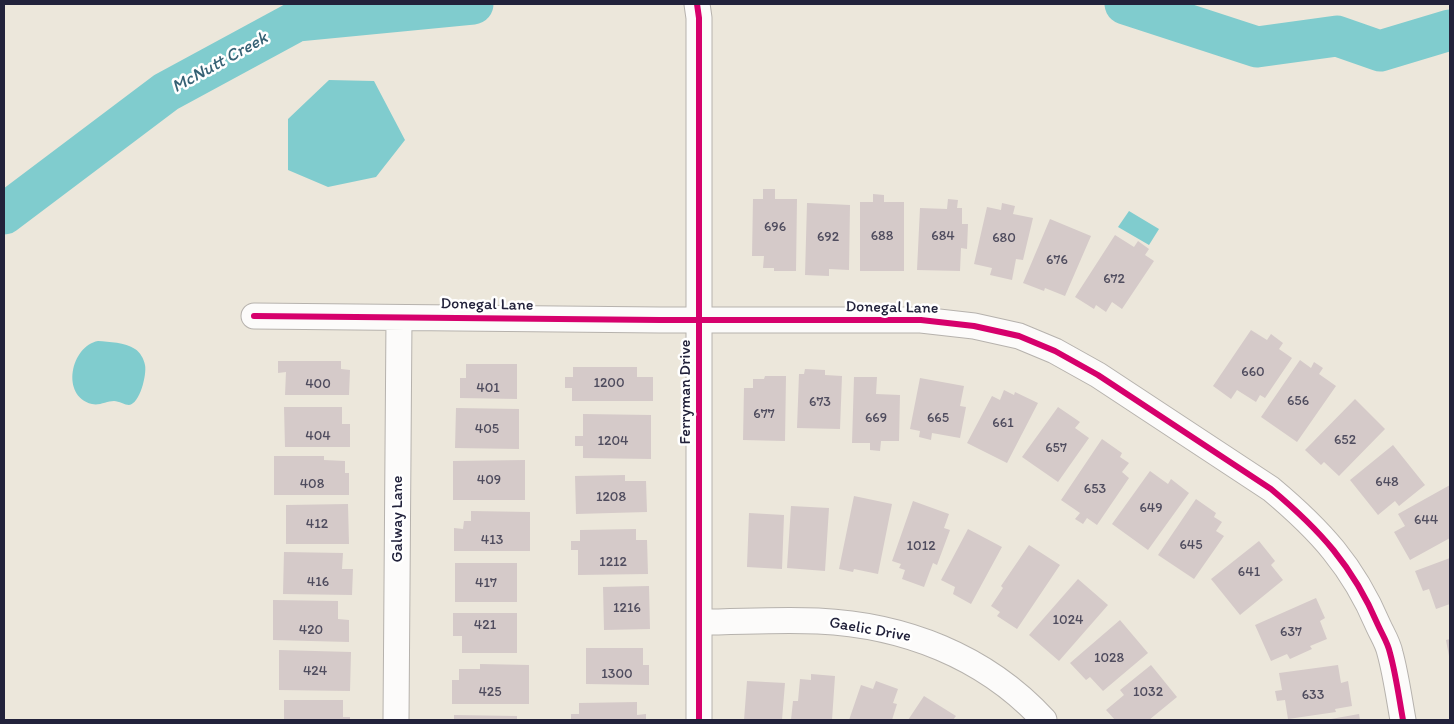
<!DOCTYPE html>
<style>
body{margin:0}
#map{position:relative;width:1454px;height:724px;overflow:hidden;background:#ece7db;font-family:Itim,sans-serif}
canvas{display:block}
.frame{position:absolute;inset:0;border:5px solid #22223b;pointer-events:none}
</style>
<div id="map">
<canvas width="1454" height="724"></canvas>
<div class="frame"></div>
</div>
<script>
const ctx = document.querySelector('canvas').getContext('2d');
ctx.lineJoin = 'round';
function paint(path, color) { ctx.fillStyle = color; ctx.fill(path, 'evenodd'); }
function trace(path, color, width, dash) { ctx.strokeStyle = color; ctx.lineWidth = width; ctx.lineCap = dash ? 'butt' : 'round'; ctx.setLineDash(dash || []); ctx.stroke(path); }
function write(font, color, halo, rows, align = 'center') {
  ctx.font = font + ' Itim,sans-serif'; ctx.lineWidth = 5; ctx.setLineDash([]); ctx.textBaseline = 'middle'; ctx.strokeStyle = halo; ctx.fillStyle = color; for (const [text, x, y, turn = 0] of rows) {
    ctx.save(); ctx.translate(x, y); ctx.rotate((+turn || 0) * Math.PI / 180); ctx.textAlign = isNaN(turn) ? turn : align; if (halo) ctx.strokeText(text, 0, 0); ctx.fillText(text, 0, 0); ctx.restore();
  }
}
paint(new Path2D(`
 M 329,80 L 374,81 L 405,140 L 376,177 L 328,187 L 288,170 L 288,119 Z
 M 1129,211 L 1159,229 L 1149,245 L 1118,227 Z
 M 98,341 C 109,342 125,342 135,349 C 140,352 144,359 145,365 C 147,374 140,404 129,405 C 125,405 119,401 114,401 C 107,401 99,406 92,404 C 60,396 71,346 98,341 Z`), '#80ccce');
trace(new Path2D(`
 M 1125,4 L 1257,47 L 1337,36 L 1380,51 L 1450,30
 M 4,214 L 166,92 L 297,21 L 473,4`), '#80ccce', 41);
paint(new Path2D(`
 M 763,189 L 775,189 L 775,199 L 797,199 L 796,271 L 774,271 L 774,268 L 763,268 L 764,256 L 752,256 L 753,199 L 763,199 Z
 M 873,194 L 884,195 L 884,202 L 904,202 L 904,271 L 860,271 L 860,202 L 873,202 Z
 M 948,199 L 958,200 L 957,208 L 962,208 L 962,224 L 968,224 L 967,249 L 961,248 L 960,271 L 917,270 L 920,208 L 947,209 Z
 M 807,203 L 850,205 L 849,270 L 829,269 L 829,276 L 805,275 Z
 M 1002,203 L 1015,206 L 1013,214 L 1033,218 L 1023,260 L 1016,259 L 1012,280 L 990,275 L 992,268 L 974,264 L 987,207 L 1001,210 Z
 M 1050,219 L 1091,236 L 1065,296 L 1045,288 L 1044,291 L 1023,283 Z
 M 1115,235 L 1134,247 L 1138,241 L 1149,249 L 1145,255 L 1154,261 L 1122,309 L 1112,302 L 1106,312 L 1096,305 L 1094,309 L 1075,297 Z
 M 1251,330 L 1267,340 L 1271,334 L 1283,343 L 1279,349 L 1292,358 L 1265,398 L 1260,395 L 1256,402 L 1237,390 L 1231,399 L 1213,386 Z
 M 1300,360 L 1311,368 L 1314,362 L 1323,368 L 1319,374 L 1336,386 L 1297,442 L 1261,417 Z
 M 278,361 L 341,361 L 341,369 L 350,370 L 349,395 L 285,395 L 286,372 L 278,373 Z
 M 466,364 L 517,364 L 517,399 L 460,398 L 460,378 L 466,378 Z
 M 573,367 L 637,367 L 637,377 L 653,377 L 653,401 L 572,401 L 572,388 L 565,388 L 565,377 L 573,377 Z
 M 805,369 L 825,370 L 825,375 L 842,376 L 840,429 L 797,428 L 799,374 L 804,374 Z
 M 765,376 L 786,376 L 785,441 L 743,440 L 744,388 L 753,388 L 753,379 L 764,379 Z
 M 854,377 L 877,377 L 876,394 L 900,395 L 899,441 L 881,441 L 880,451 L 870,450 L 870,443 L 852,443 Z
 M 920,378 L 964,386 L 960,406 L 966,407 L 960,438 L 932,433 L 931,440 L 919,437 L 920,431 L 910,429 Z
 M 1004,390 L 1014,395 L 1015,392 L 1038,403 L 1007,463 L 967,443 L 992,396 L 1000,400 Z
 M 1355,399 L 1385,429 L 1339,476 L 1324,462 L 1321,465 L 1305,450 Z
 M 284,407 L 342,407 L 342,424 L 350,424 L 350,447 L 285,447 Z
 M 1058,407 L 1080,422 L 1075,428 L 1089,438 L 1058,482 L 1022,457 Z
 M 456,408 L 519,409 L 519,449 L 455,448 Z
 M 583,414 L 651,415 L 651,459 L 583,458 L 583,446 L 575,446 L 575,436 L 583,436 Z
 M 1102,439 L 1122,453 L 1120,457 L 1129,463 L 1122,472 L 1129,478 L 1097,525 L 1087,518 L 1083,524 L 1075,519 L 1080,513 L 1061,500 Z
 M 1393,445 L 1425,485 L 1399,506 L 1395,501 L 1378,515 L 1350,480 Z
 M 274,456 L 324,456 L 324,460 L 345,461 L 345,473 L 349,473 L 349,495 L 274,495 Z
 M 525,460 L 525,500 L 453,500 L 453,461 Z
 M 1150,471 L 1168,484 L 1171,479 L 1189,493 L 1148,550 L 1112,524 Z
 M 625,475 L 625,481 L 646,481 L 647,512 L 576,514 L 575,476 Z
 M 1450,485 L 1450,538 L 1410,560 L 1394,532 L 1405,526 L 1398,514 Z
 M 854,496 L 892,504 L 878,574 L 854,569 L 853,572 L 839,569 Z
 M 1196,499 L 1216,513 L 1214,517 L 1222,522 L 1216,531 L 1224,536 L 1194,579 L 1158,555 Z
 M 913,501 L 949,514 L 944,528 L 950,530 L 937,565 L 933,563 L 924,587 L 902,579 L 905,570 L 899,568 L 901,564 L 892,561 Z
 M 348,504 L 349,544 L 286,544 L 286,505 Z
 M 791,506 L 829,508 L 825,571 L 787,568 Z
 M 471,511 L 530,512 L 530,551 L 454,551 L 454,528 L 463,529 L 464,521 L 471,521 Z
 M 749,513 L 784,515 L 782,569 L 747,567 Z
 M 636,529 L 636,540 L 647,540 L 648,574 L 578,575 L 578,550 L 571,550 L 571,541 L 580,541 L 580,530 Z
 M 968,529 L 1002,547 L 971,604 L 953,594 L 955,587 L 941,580 Z
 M 1259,541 L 1275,561 L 1271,565 L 1283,580 L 1240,615 L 1211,579 Z
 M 1029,545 L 1060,565 L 1017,629 L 997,616 L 1000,612 L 991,606 L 1003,588 L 1001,586 Z
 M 284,552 L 343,553 L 342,569 L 353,569 L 352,595 L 283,594 Z
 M 1450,558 L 1450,604 L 1436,609 L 1429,589 L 1423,591 L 1415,571 Z
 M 455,563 L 517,563 L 517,602 L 455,602 Z
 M 1078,579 L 1108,605 L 1059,661 L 1029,635 Z
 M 649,586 L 650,629 L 604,630 L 603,587 Z
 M 1316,598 L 1325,618 L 1320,621 L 1327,639 L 1310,646 L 1312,649 L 1290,659 L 1287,654 L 1271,661 L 1255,625 Z
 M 273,600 L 338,601 L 338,619 L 349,620 L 349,642 L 273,640 Z
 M 453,613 L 517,613 L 517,653 L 462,653 L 462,636 L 453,636 Z
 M 1120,620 L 1148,653 L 1103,691 L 1090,677 L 1086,680 L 1070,663 Z
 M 1450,639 L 1450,656 L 1449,656 L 1446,640 Z
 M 586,648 L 643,648 L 643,665 L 649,665 L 649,685 L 586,684 Z
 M 279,650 L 351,652 L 350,691 L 279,690 Z
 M 480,664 L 529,665 L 529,704 L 452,704 L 452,680 L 459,680 L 459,669 L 480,669 Z
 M 1151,665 L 1177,697 L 1149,720 L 1115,720 L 1106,710 L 1124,695 L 1120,690 Z
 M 1338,665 L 1341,683 L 1348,681 L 1352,706 L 1335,709 L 1336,712 L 1288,719 L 1285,700 L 1277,701 L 1275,691 L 1282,690 L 1279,673 Z
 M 811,674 L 835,676 L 832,720 L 791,720 L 793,701 L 798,701 L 800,679 L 811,680 Z
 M 747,681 L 785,683 L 782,720 L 744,720 Z
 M 876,681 L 898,689 L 893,703 L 897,704 L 892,720 L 849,720 L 861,685 L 873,689 Z
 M 924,696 L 956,716 L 953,720 L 908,720 Z
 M 284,700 L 343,700 L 343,717 L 350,717 L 350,720 L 284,720 Z
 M 637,702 L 637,715 L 646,714 L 646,720 L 571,720 L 571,714 L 579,714 L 579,703 Z
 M 1359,714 L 1360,720 L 1332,720 L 1331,719 Z
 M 454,715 L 517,716 L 517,720 L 454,720 Z`), '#d5cac9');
const street = new Path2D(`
 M 697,4 L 699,18 L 699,720
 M 254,316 L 660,320 L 921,320 L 974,326 L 1019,336 L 1055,351 L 1098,375 L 1271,489 C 1320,530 1353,566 1378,625 C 1382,634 1388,643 1390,653 C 1396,675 1399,698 1403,720
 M 700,622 C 739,622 779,619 818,621 C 904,625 985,656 1044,720
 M 396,720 L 399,318`);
trace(street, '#b6b2ad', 27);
trace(street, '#fcfbfa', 25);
trace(new Path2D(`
 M 697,4 L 699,18 L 699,720
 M 254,316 L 660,320 L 921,320 L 974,326 L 1019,336 L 1055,351 L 1098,375 L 1271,489 C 1320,530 1353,566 1378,625 C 1382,634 1388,643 1390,653 C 1396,675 1399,698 1403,720`), '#d6006c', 6);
write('14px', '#4f4c5e', null, [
 ["696",775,227],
 ["688",882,236],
 ["684",943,236],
 ["692",828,237],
 ["680",1004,238],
 ["676",1057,260],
 ["672",1114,279],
 ["660",1253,372],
 ["1200",609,383],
 ["400",318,384],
 ["401",488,388],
 ["656",1298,401],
 ["673",820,402],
 ["677",764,414],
 ["669",876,418],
 ["665",938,418],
 ["661",1003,423],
 ["405",487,429],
 ["404",318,436],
 ["652",1345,440],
 ["1204",613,441],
 ["657",1056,448],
 ["409",489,480],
 ["648",1387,482],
 ["408",312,484],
 ["653",1095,489],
 ["1208",611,497],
 ["649",1151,508],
 ["644",1426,520],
 ["412",317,524],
 ["413",492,540],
 ["645",1191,545],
 ["1012",921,546],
 ["1212",613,562],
 ["641",1249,572],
 ["416",318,582],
 ["417",486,583],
 ["1216",627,608],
 ["1024",1068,620],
 ["421",485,625],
 ["420",311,630],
 ["637",1291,632],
 ["1028",1109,658],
 ["424",315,671],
 ["1300",617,674],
 ["425",490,692],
 ["1032",1148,692],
 ["633",1313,695]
]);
write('16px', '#22223b', '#fff', [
 ["Donegal Lane",487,305,1],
 ["Donegal Lane",892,308,1],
 ["Ferryman Drive",686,392,-90],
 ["Galway Lane",398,519,-90],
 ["Gaelic Drive",870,630,10]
]);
write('italic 18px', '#356174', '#fff', [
 ["McNutt Creek",220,63,-29]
]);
</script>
